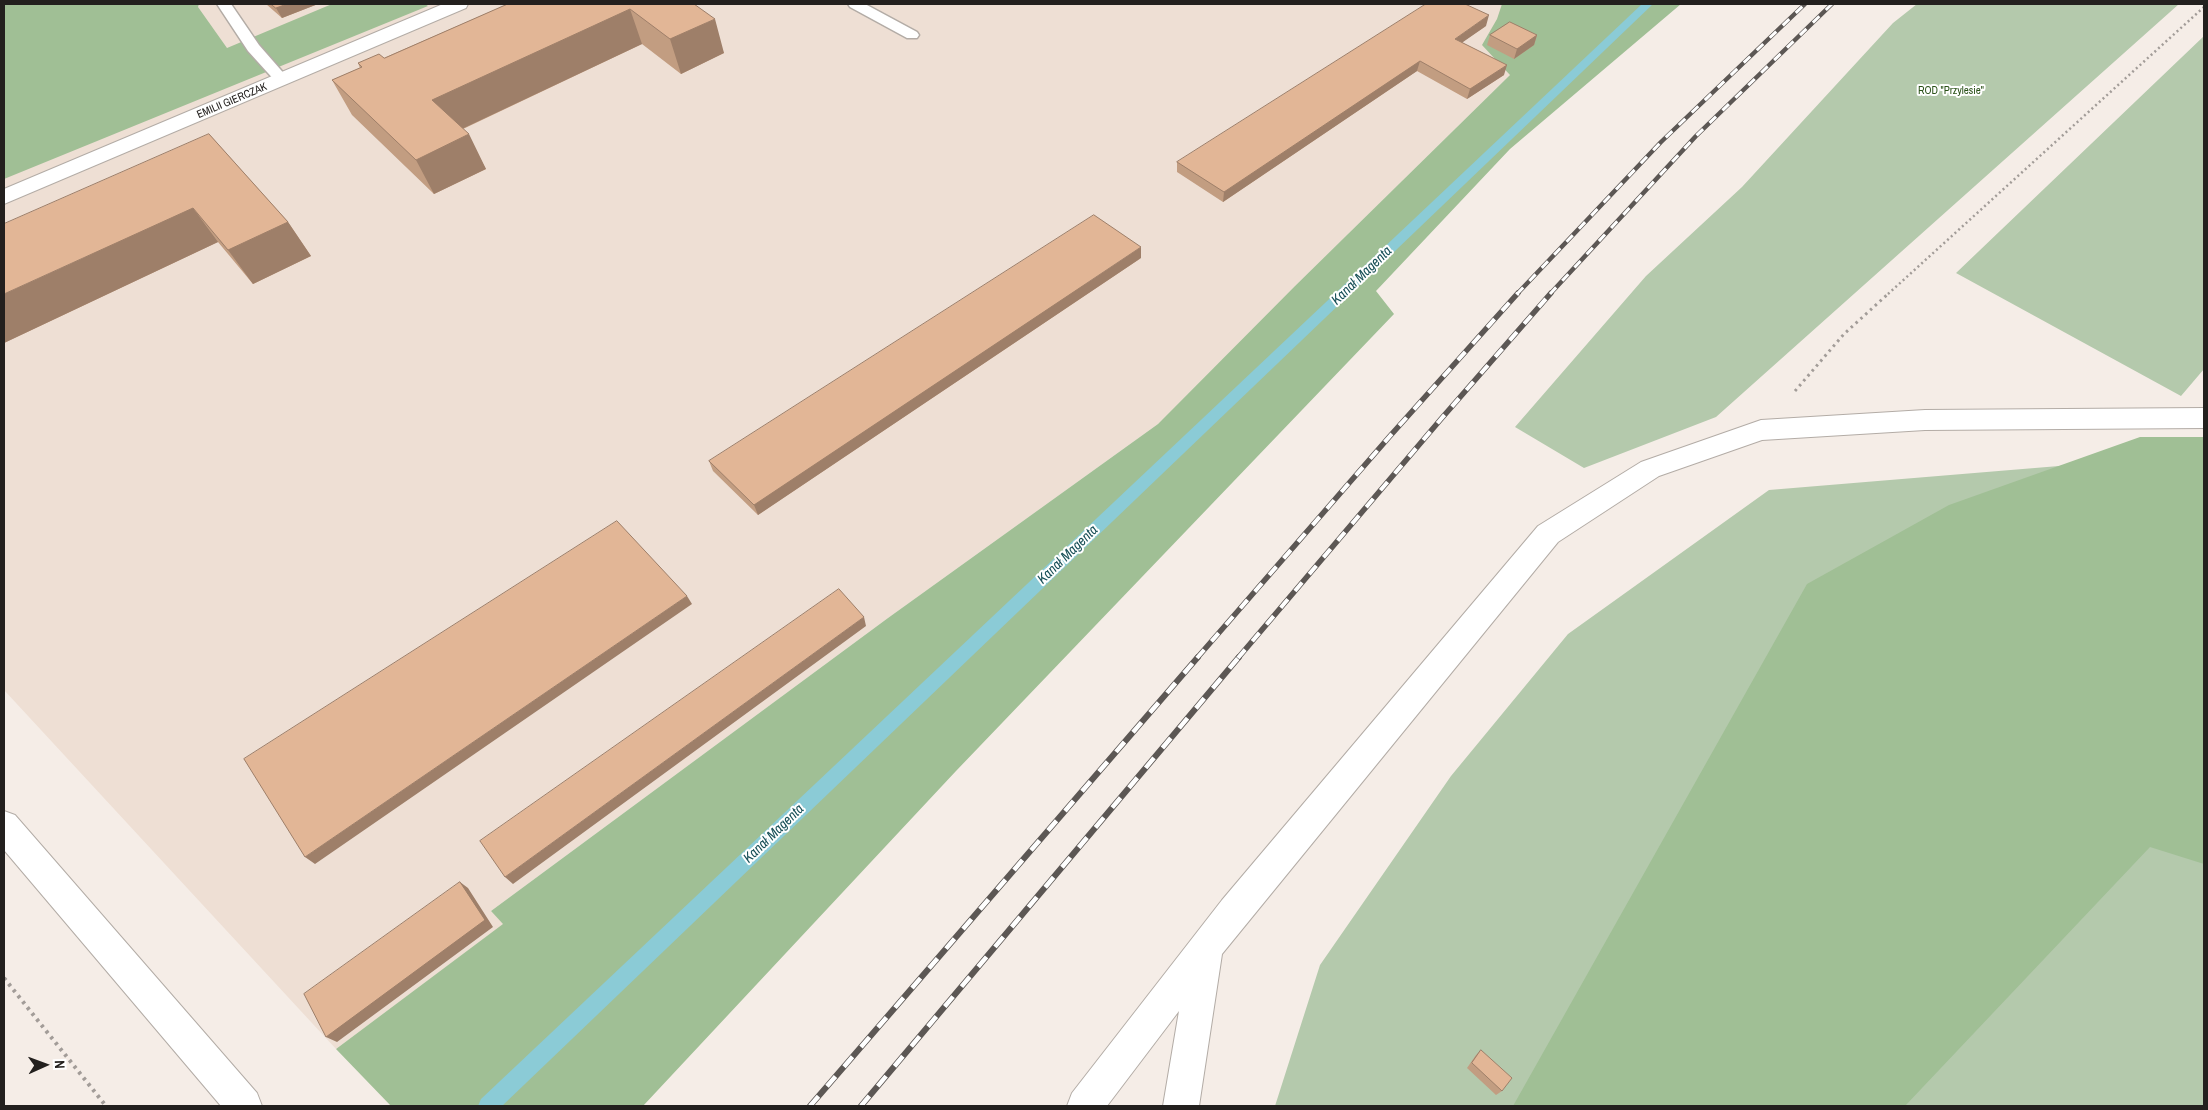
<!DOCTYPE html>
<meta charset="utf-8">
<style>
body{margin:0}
#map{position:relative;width:2208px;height:1110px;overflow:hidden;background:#f5ede7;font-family:"Archivo Narrow",sans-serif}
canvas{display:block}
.frame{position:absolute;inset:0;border:5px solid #23201e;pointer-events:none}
.north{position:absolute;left:20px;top:1040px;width:50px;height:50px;-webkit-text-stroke:4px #fff;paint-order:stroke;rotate:88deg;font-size:14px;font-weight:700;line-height:20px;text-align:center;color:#23201e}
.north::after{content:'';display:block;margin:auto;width:18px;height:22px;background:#23201e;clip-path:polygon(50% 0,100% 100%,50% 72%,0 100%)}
</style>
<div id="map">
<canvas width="2208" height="1110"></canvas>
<div class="frame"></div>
<div class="north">N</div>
</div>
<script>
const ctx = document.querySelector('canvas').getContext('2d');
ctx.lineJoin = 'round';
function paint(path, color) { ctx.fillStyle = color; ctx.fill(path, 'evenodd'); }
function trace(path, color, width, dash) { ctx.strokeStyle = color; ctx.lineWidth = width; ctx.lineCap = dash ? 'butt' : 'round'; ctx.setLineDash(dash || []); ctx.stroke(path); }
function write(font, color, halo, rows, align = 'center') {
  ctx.font = font + ' "Archivo Narrow",sans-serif'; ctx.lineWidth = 4; ctx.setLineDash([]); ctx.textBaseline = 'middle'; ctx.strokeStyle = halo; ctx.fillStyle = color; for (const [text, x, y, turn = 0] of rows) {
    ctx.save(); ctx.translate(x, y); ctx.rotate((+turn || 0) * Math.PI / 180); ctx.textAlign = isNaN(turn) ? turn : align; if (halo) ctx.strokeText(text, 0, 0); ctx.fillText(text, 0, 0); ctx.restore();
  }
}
paint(new Path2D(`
 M 4,4 L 1586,4 L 1510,75 L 1295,286 L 1158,424 L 888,618 L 491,911 L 504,924 L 336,1049 L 4,690 Z`), '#eedfd4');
paint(new Path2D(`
 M 1917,4 L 2179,4 L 1716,417 L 1584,468 L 1515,427 L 1646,276 L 1742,187 L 1893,23 Z
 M 2204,36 L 2204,369 L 2181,396 L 1956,273 Z
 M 2204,454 L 2204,1106 L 1275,1106 L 1320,965 L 1451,776 L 1568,634 L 1769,490 Z`), '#b4c9ac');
paint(new Path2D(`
 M 4,4 L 199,4 L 198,7 L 227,48 L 332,4 L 425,4 L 428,6 L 4,179 Z
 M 1502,4 L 1681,4 L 1510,149 L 1376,291 L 1394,314 L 956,771 L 643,1106 L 391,1106 L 336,1049 L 503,924 L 491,911 L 888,618 L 1158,424 L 1295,286 L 1510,75 L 1482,45 L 1497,19 Z
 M 2140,437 L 2204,437 L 2204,864 L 2150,847 L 1905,1106 L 1513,1106 L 1807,584 L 1949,505 Z`), '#a0bf95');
paint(new Path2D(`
 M 1642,4 L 1653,4 L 502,1106 L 478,1106 L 481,1099 Z`), '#8bcbd6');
const service = new Path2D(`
 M 217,4 L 231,4 L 259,45 L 287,77 L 290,80 L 287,83 L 277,83 L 248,51 Z
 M 848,4 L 865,4 L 917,32 L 919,35 L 917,38 L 907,38 L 850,7 Z`);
const minor = new Path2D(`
 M 443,4 L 468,4 L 466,8 L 4,204 L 4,189 Z
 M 2204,408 L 2204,428 L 1925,430 L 1762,440 L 1659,476 L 1558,542 L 1222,954 L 1199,1106 L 1163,1106 L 1179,1011 L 1107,1106 L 1067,1106 L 1072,1093 L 1222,900 L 1538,526 L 1641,462 L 1761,420 L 1925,410 Z
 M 4,811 L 15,815 L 257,1093 L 262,1106 L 221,1106 L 4,850 Z`);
trace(service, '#b3aca6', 3);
trace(minor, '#b3aca6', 2);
trace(new Path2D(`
 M 1888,294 L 2204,7`), '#a29c98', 2.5, [2, 3]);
trace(new Path2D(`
 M 1795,391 L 1844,334 L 1889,293`), '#a29c98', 3, [2.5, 4]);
trace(new Path2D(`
 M 4,978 L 106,1106`), '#a29c98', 4, [3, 4.5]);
paint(service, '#fff');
paint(minor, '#fff');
const railFar2 = new Path2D(`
 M 1517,294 L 1661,142 L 1805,4
 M 1550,294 L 1696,136 L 1832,4`);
const railFar1 = new Path2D(`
 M 1197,658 L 1390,436 L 1518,293
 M 1238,658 L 1441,419 L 1551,293`);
const rail = new Path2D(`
 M 810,1106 L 1198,657
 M 861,1106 L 1239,657`);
trace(railFar2, '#5c5754', 4.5);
trace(railFar1, '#5c5754', 5.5);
trace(rail, '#5c5754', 6);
trace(railFar2, '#fff', 3, [9]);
trace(railFar1, '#fff', 4, [11]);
trace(rail, '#fff', 4.5, [13]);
paint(new Path2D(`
 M 266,4 L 318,4 L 282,18 Z
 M 508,4 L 694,4 L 724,53 L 681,74 L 642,44 L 463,129 L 486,169 L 434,194 L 352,115 L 332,80 L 360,68 L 358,63 L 384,58 Z
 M 1486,26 L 1462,42 L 1504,75 L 1467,99 L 1417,71 L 1223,202 L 1177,172 L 1177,162 Z
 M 1490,35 L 1537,35 L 1534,45 L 1514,59 L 1487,45 Z
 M 209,134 L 288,222 L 311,256 L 253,284 L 218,242 L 4,343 Z
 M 1141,258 L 758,515 L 713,471 L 709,461 Z
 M 1481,1050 L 1502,1091 L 1496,1095 L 1467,1068 L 1476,1055 Z`), '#c29d81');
paint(new Path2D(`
 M 287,4 L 318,4 L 282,18 L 276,8 Z
 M 630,9 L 642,44 L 449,135 L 432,100 Z
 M 1489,15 L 1486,26 L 1453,49 L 1455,39 Z
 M 715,19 L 724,53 L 681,74 L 670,39 Z
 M 1537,35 L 1534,45 L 1514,59 L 1517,49 Z
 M 1420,61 L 1417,71 L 1223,202 L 1224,192 Z
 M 1507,65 L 1504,75 L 1467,99 L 1470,89 Z
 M 469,134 L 486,169 L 434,194 L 416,160 Z
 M 193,208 L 218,242 L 4,343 L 4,294 Z
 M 288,222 L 311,256 L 253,284 L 228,250 Z
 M 1141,247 L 1141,258 L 758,515 L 754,505 Z
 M 687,596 L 692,604 L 315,864 L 305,857 Z
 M 864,617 L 866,626 L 513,884 L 505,877 Z
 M 460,882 L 468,888 L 493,927 L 337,1042 L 326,1037 Z`), '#9e7f69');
const building = new Path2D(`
 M 271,4 L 287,4 L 276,8 Z
 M 508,4 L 694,4 L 715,19 L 670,39 L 630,9 L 432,100 L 469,134 L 416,160 L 332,80 L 362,67 L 358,63 L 379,54 L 384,58 Z
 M 1426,4 L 1465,4 L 1489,15 L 1455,39 L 1507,65 L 1470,89 L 1420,61 L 1224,192 L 1177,162 Z
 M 1510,22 L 1537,35 L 1517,49 L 1490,35 Z
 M 209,134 L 288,222 L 228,250 L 193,208 L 4,294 L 4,224 Z
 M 1094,215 L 1141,247 L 754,505 L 709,461 Z
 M 617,521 L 687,596 L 305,857 L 244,759 Z
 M 839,589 L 864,617 L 505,877 L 480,841 Z
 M 460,882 L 485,920 L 326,1037 L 304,994 Z
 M 1481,1050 L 1512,1078 L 1502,1091 L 1472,1063 Z`);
paint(building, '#e2b696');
trace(building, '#9e7f69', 1);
write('11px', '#2a5118', '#fff', [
 ["ROD \"Przylesie\"",1951,91]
]);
write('11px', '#23201e', '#fff', [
 ["EMILII GIERCZAK",232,101,-23]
]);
write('italic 14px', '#174f57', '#fff', [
 ["Kanał Magenta",1362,276,-44],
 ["Kanał Magenta",1068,555,-44],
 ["Kanał Magenta",774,834,-44]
]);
</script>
